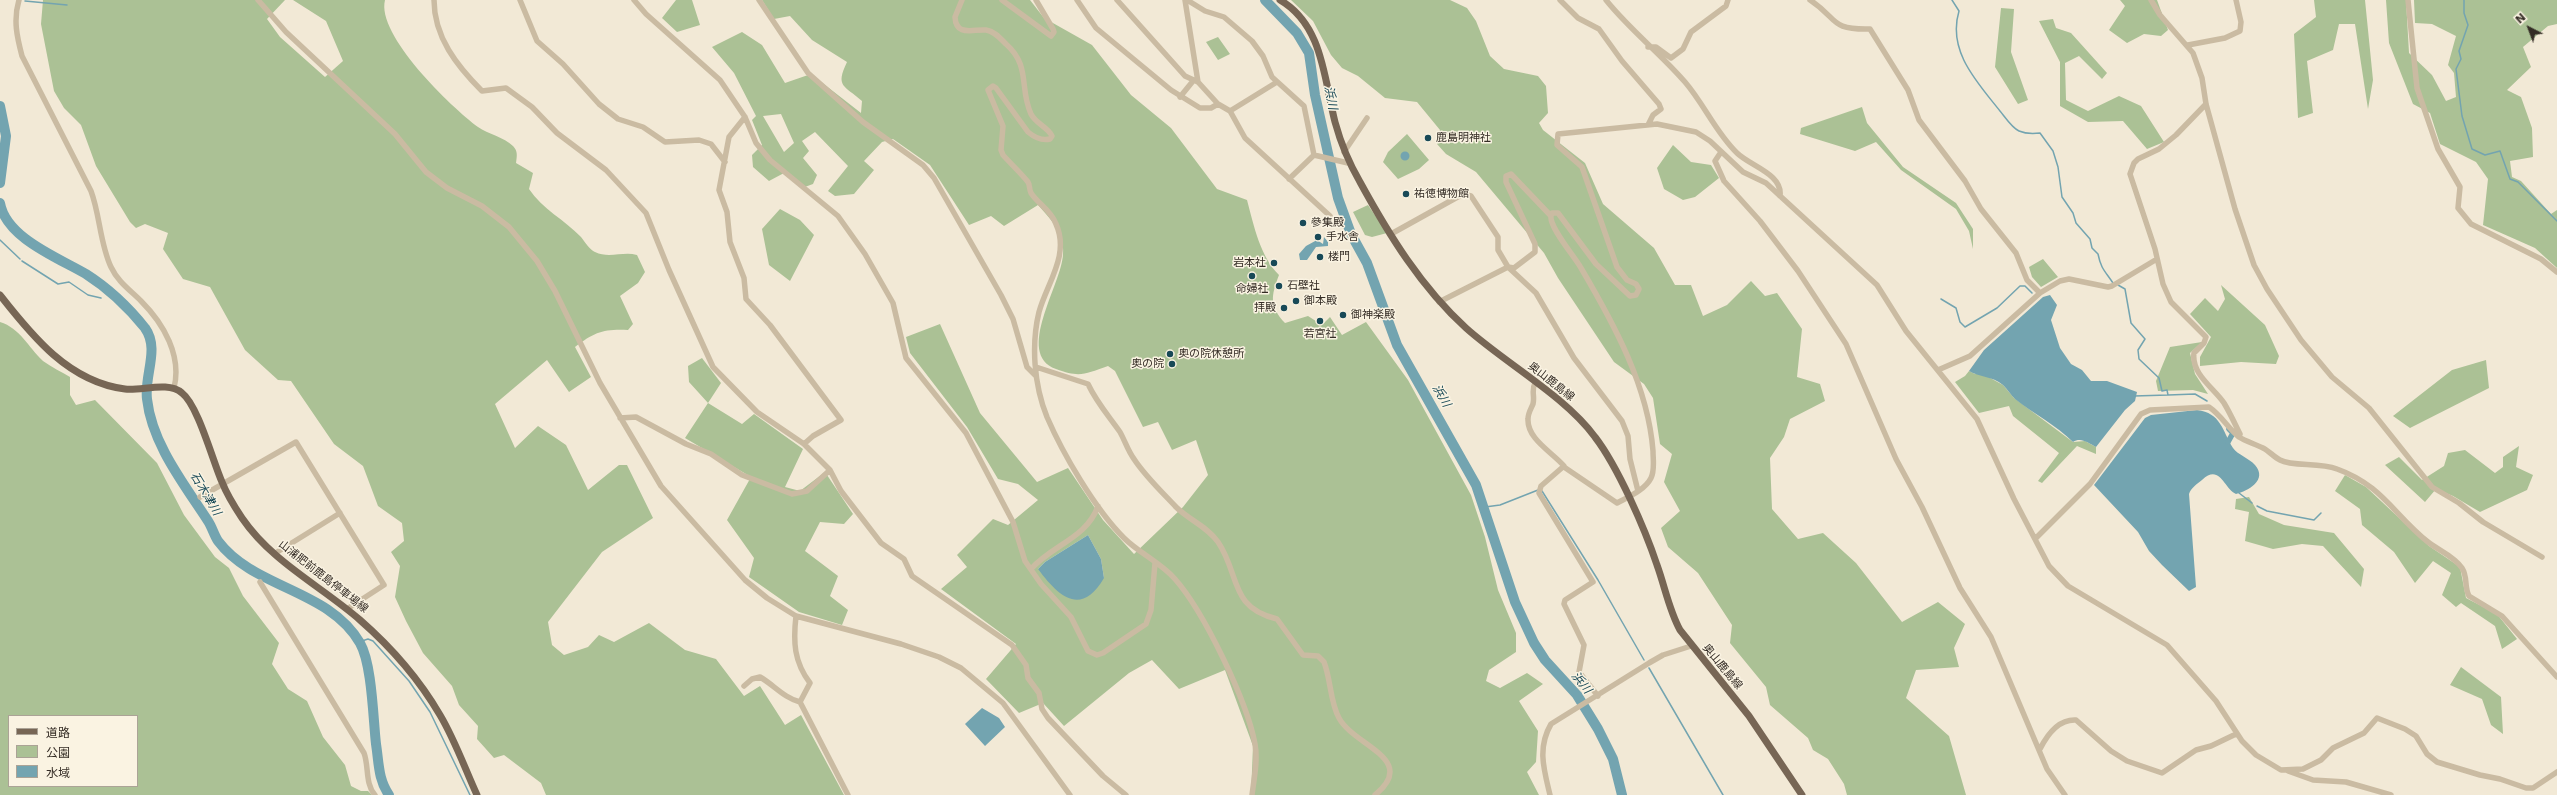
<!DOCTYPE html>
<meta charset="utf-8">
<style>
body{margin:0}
#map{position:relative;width:2557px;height:795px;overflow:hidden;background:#f2e9d6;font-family:"DejaVu Sans","Noto Sans JP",sans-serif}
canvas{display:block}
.legend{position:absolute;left:8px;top:715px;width:130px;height:72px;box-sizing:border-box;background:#faf3e2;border:1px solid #aba396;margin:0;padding:5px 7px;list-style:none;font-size:12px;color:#342c25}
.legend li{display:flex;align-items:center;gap:8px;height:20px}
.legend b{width:20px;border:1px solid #aba396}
.north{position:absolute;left:2509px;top:8px;width:40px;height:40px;-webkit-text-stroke:3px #faf3e2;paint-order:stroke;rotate:318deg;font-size:11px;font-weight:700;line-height:16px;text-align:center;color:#342c25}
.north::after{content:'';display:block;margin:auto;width:14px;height:18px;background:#342c25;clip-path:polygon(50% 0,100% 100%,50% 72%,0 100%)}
</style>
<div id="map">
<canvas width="2557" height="795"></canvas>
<ul class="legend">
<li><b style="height:5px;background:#765"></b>道路</li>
<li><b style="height:11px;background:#abc195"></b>公園</li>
<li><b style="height:11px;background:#73a4b0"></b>水域</li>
</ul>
<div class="north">N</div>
</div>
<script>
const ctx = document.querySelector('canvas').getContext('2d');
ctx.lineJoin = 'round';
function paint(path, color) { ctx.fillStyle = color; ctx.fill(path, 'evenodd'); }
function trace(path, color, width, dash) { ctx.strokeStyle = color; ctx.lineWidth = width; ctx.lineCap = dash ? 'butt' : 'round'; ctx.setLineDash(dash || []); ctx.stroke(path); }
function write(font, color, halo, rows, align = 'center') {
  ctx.font = font + ' "DejaVu Sans","Noto Sans JP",sans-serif'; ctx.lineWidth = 3; ctx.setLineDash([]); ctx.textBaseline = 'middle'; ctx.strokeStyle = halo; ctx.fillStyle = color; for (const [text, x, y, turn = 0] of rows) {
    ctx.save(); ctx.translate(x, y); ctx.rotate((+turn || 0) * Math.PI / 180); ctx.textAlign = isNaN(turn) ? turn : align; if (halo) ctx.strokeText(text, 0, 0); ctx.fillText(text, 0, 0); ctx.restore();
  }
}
paint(new Path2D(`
 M 43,0 L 285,0 L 267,19 L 280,37 L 325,77 L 343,61 L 326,21 L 293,0 L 385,0 C 376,35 451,107 478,127 C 488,134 504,137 513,146 C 518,151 517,156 516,163 L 533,173 L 529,189 C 542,209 565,220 581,237 C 585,242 590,250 595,252 C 609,259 623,251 637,255 L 645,272 L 638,283 L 620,296 L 633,324 L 628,330 C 603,329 595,332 575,347 L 591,377 L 569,392 L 547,360 L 495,404 L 515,448 L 538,426 L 566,445 L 588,490 L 619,465 L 627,465 L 653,518 L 602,552 L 548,622 L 552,645 L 564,655 L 588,647 L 599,635 L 614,642 L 649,623 L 685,650 L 716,659 L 744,696 L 760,686 L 785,725 L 801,715 L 844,795 L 546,795 L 541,783 L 504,755 L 494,758 L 477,739 L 478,726 L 459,705 L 452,686 L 423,653 L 406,621 L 395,597 L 400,566 L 391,552 L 404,541 L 402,523 L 378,506 L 363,466 L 334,444 L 291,381 L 278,380 L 245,350 L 210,287 L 183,279 L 163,249 L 168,233 L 145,224 L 136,228 L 130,222 L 96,166 L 81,125 L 64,108 L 54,91 L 41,24 Z
 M 676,0 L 692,0 L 700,25 L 677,32 L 662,18 Z
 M 762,0 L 1030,0 L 1044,18 L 1092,45 L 1131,95 L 1171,128 L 1217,189 L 1247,200 C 1254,226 1260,256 1279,275 C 1271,296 1269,306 1285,323 L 1308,316 L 1322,325 L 1330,317 L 1342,335 L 1366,322 L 1408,380 L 1471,495 L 1485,537 L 1498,590 L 1516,633 L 1516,652 L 1489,670 L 1486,681 L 1500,688 L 1527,673 L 1543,684 L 1519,701 L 1538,731 L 1536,762 L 1527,772 L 1539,795 L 1251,795 L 1253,746 L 1225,670 L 1179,689 L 1152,660 L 1129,673 L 1064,726 L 1043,703 L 1019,713 L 986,679 L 1016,644 L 941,589 L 967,567 L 957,555 L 993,519 L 1008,525 L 1038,500 L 1018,484 L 998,479 L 967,427 L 910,353 L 906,337 L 940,324 L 980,413 L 1037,482 L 1068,468 L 1103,520 L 1134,554 L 1183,507 L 1208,475 L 1196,440 L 1172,450 L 1158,422 L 1143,427 L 1115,371 L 1108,366 C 1085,374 1080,378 1056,369 C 1014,354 1062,284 1063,254 C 1065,233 1051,220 1038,205 L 1004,226 L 991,216 L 969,225 L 930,165 L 893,139 L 882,142 L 864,161 L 874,170 L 854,194 L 835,196 L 828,191 L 848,166 L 815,132 L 802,141 L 809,151 L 803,158 L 817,175 L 813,184 L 802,188 L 784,173 L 769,181 L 753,167 L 752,155 L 762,145 L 752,120 L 756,116 L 734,73 L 712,47 L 742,32 L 762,45 L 785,83 L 811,74 L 861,113 L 862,101 C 844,85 835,87 847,62 L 812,40 L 790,16 L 774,19 ZM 781,114 L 794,143 L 784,152 L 763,116 ZM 1088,535 L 1101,559 L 1104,578 L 1038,569 L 1045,562 Z
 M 1291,0 L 1450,0 L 1467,8 L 1476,21 L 1490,56 L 1504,69 L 1538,76 L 1546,86 L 1548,113 L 1539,123 L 1543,130 L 1585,163 L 1603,204 L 1654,248 L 1675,285 L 1691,285 L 1703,316 L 1727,305 L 1751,281 L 1765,296 L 1777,293 L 1802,329 L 1797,377 L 1820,384 L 1825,401 L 1790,419 L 1784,437 L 1770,458 L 1772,509 L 1798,539 L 1823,533 L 1856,563 L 1902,622 L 1938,602 L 1965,624 L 1954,648 L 1959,667 L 1916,670 L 1906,698 L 1949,736 L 1966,795 L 1847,795 L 1844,784 L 1828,759 L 1813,750 L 1808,738 L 1770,705 L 1766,687 L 1730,643 L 1732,625 L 1698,573 L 1668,547 L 1661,528 L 1680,511 L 1664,482 L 1672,454 L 1660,444 L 1653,398 L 1644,384 L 1614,362 L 1558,278 L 1544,253 L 1476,172 L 1446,154 L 1437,144 L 1440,130 L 1417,102 L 1385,98 L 1358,76 L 1342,68 L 1331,55 L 1313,21 Z
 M 2120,0 L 2157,0 L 2168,30 L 2161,36 L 2144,34 L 2127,43 L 2109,30 L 2125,6 Z
 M 2314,0 L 2365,0 L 2373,80 L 2368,109 L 2355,24 L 2339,24 L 2333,50 L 2307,61 L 2313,113 L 2298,118 L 2294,34 L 2316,17 Z
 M 2386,0 L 2406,0 L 2409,53 L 2432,75 L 2446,101 L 2456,97 L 2454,73 L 2448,65 L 2456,36 L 2432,24 L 2415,23 L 2414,0 L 2557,0 L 2557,24 L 2548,26 L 2523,47 L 2531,67 L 2507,90 L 2521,97 L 2532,128 L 2533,157 L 2510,161 L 2512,177 L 2521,181 L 2551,214 L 2557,210 L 2557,268 L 2535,248 L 2483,225 L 2488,179 L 2476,162 L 2440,144 L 2430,113 L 2413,104 L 2389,43 Z
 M 2001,8 L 2014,9 L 2011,52 L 2028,100 L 2018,104 L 1995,67 Z
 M 2053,19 L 2056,28 L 2071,33 L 2107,73 L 2102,79 L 2079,56 L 2065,63 L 2066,100 L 2088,111 L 2119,96 L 2141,106 L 2164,142 L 2147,149 L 2123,121 L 2088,122 L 2060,106 L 2060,62 L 2039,21 Z
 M 1218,37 L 1230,54 L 1218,60 L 1206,42 Z
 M 1862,107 L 1867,123 L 1903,167 L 1956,203 L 1973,229 L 1973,249 L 1969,231 L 1956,209 L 1901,170 L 1876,142 L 1855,151 L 1800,134 L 1801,128 Z
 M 1407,134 L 1429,160 L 1419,169 L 1398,179 L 1383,162 L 1388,152 Z
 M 1673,145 L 1691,162 L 1711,165 L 1719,178 L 1695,197 L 1683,200 L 1664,189 L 1657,168 Z
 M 1368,205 L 1387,233 L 1372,237 L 1365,235 L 1353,212 Z
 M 780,209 L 800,220 L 814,235 L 790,281 L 769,265 L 762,229 Z
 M 2043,259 L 2058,277 L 2041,287 L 2032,277 L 2029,267 Z
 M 2221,285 L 2265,325 L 2279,356 L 2276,364 L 2241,362 L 2200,366 L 2200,357 L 2211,337 L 2190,314 L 2205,298 L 2218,311 L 2225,299 Z
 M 0,322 C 20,328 28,347 43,361 C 51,367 62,372 70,377 L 70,395 L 76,405 L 95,400 L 157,463 L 184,515 L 215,557 L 229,568 L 243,596 L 279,643 L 272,664 L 288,689 L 307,701 L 323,737 L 345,765 L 351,786 L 361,791 L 368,791 L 372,795 L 0,795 ZM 9,716 L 137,716 L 137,786 L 9,786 Z
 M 2202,342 L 2190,353 L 2195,374 L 2208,394 L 2193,390 L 2158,391 L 2156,381 L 2170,347 Z
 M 702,358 L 721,383 L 708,403 L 742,424 L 754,414 L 803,449 L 785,487 L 800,491 L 825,472 L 853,514 L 844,524 L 820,522 L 805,551 L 838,576 L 830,596 L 848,610 L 842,625 L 799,612 L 749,577 L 754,558 L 727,520 L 751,477 L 685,438 L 708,403 L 689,382 L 688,366 Z
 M 2486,360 L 2489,388 L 2410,428 L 2393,416 L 2452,370 Z
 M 1969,371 L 1975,374 L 1983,374 L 2003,385 L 2014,398 L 2073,442 L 2085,441 L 2096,447 L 2096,454 L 2077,446 L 2042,483 L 2038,481 L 2059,453 L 2013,416 L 2009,406 L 1979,413 L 1955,382 L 1965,376 Z
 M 2519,446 L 2516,467 L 2533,475 L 2527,490 L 2480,512 L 2453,496 L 2436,489 L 2425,502 L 2385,465 L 2399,457 L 2422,480 L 2444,466 L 2448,453 L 2465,450 L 2495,473 L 2503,467 L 2503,457 Z
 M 2345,475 L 2366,487 L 2429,546 L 2460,567 L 2466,598 L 2497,614 L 2517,639 L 2502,649 L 2495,626 L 2461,603 L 2456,607 L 2442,595 L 2451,573 L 2433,561 L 2415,583 L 2394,552 L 2362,525 L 2360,509 L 2335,491 Z
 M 2249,497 L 2259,514 L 2284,525 L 2334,533 L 2364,569 L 2361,587 L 2323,546 L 2302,544 L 2273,549 L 2245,541 L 2249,512 L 2235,509 L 2236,499 Z
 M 2461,667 L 2501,697 L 2503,734 L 2491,725 L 2482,699 L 2450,685 Z`), '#abc195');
paint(new Path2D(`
 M1400.5 156a4.5 4.5 0 1 1 9 0a4.5 4.5 0 1 1-9 0Z
 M 1324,237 L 1328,242 L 1328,246 L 1316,247 L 1307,260 L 1300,260 L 1299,254 L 1306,246 L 1317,240 L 1323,244 Z
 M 2050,295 L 2057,305 L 2051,320 L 2060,348 L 2071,364 L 2082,370 L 2091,381 L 2107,381 L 2137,392 L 2135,401 L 2125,410 L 2096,447 C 2088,443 2081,437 2073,442 C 2056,425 2034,414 2015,399 C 2011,395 2007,389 2003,385 C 1992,376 1979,377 1969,371 L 1984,350 L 2043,297 Z
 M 2197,410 C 2221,413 2222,430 2233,448 C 2238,455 2249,458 2255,465 C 2268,480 2248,491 2236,494 C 2224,489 2220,463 2202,480 C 2197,484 2191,488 2189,494 L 2196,587 L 2189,591 L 2162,565 L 2149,551 L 2138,532 L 2094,485 L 2145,418 L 2151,415 Z
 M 1088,535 L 1101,559 L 1104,578 C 1081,617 1059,597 1038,569 L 1045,562 Z
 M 982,708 L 999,718 L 1005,727 L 985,746 L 965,724 Z`), '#73a4b0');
trace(new Path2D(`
 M 1952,0 L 1959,11 C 1947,51 1977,82 2000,111 C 2005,117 2012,128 2019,131 C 2026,134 2032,134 2040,133 L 2053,151 L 2058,167 L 2062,197 L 2073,213 L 2076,223 L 2090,239 L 2092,248 L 2098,254 C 2101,269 2105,271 2113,283
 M 2464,0 L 2464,13 L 2468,25 L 2459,51 L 2461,59 L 2456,69 L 2462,116 L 2472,149 L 2485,155 L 2500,151 L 2510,179 L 2518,182 L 2557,221
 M 25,1 L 67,5
 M 0,240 L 20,259
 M 22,261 L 58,284 L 69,282 L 88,295 L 101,298
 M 2118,285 L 2125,289 L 2131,323 L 2145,339 L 2138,350 L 2139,359 L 2159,378 L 2162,391 L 2167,390 L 2168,395 L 2195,394 L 2207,401
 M 1941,299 L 1956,308 L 1960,322 L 1965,327 L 1997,308 L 2020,286 L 2025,286 L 2032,293
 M 2134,396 L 2168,395
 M 1542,491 L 1598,580 L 1644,660
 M 2239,493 L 2252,503
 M 2257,506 L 2267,511 L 2314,520 L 2321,513
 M 1485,507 L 1500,505 L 1538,490
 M 359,642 L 368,639 L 373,641 L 409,681 L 430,712 L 470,795
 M 1649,668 L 1723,795`), '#73a4b0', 1.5);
trace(new Path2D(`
 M 2228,442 L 2233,433 L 2229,429`), '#73a4b0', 5.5);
trace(new Path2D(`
 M 1265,0 L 1297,33 L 1309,53 L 1315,95 L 1338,198 L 1351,234 L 1367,263 L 1397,345 L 1476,485 L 1515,602 L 1534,643 L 1545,660 L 1577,695 L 1598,729 L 1613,759 L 1622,795
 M 0,106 L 6,136 L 0,183
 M 0,203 C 6,238 59,258 86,274 C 108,288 129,308 145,328 C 160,349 144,375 147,399 C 152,444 184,484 208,521 C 212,527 214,535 218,541 C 254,589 329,589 360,643 C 372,664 373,717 376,744 C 379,763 378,779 389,795`), '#73a4b0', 10);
trace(new Path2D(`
 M 19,0 C 13,20 17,37 22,56 L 91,191 C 100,215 100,244 111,267 C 118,282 130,290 141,301 C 164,324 182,356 174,388
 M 258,0 L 286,32 L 395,134 L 426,172 L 447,188 L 482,206 L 509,227 L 537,261 L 555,291 L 600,383 L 661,486 L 745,580 L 767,598 L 796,616 L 901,644 L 939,657 L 961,668 L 1003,703 L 1070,795
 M 434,0 C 434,37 457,66 482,91 L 506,88 L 532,107 L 557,133 L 606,170 L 646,213 L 669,270 L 713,367 L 757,412 L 804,444 L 830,470 L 841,491 L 881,543 L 904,559 L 912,576 L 1012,645 L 1026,665 L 1028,678 L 1039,693 L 1042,709 L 1048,718 L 1103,776 L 1126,795
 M 520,0 L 537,41 L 563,64 L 599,104 L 618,119 L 643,127 L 665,142 L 699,140 L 711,144 L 725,162
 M 634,0 L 646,14 L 720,80 L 745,117 L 756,143 L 770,160 L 838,216 L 865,254 L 893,303 L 906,358 L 966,433 L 1013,522 L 1025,561 L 1041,584 L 1071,617 L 1088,651 L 1097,655 L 1103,653 L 1146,624 L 1151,610 L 1155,563
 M 759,0 L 808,73 L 863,122 L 923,165 L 934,178 L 1001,295 L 1013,319 L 1027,367 L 1036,376
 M 962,0 L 955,17 C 956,37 973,29 986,30 C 994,31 1000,38 1006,44 C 1031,66 1019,88 1031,114 C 1036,124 1048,127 1052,136 L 1050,139 C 1042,141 1034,137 1028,132 L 996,88 L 993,86 L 988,90 L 1003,126 L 1001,150 L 1003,155 C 1011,164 1021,173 1028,182 C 1030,185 1029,189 1031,193 C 1038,204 1051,210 1056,224 C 1070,255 1047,283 1039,312 C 1031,345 1034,385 1047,417 C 1063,454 1095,509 1124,538 C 1139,553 1161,563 1175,579 C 1204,612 1247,701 1255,744 C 1258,760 1254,779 1252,795
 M 1002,0 L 1051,36 L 1054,32 L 1053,29 L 1036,0
 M 1077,0 L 1096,28 L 1171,90 L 1200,108 L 1211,108 L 1218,104
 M 1117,0 L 1185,76 L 1198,82 L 1218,104 L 1230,111 L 1245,138 L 1330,216
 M 1185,0 L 1198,82
 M 1187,0 L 1205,11 L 1224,17 L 1252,41 L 1263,56 L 1272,77 L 1304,106 L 1314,155
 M 1560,0 L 1578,18 L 1599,29 L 1622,61 L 1659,104 L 1661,109 L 1653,115 L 1648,125
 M 1606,0 C 1630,30 1660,53 1685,82 C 1704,104 1716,133 1737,153 C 1750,166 1783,174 1780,196
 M 1810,0 C 1839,19 1829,30 1870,29 L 1908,90 L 1919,120 L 1965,181 L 1981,209 L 2016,253 L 2027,280 L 2040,293
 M 2151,0 L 2160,15 L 2193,53 L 2202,78 L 2206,104 L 2235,209 L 2254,265 L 2267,289 L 2301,340 L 2332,377 L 2369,408 L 2432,487 L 2459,503 L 2483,522 L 2542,557
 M 2408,0 L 2417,88 L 2438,149 L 2460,187 L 2458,208 L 2471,224 L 2541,259 L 2557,272
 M 2188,45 L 2225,38 L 2240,31 L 2241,22 L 2236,0
 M 1648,47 L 1656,47 L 1671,58 L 1683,49 L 1691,32 L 1726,6 L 1728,0
 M 1180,97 L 1193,81
 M 2206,104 L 2176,135 L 2159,149 L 2138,159 L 2134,163 L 2130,174 L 2155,249 L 2163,284 L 2171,302 L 2206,337 L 2204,343 L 2194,353 C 2191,374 2214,388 2224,403 C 2230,413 2235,424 2240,434
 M 1230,111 L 1277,82
 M 745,117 L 729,137 L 719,190 L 727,212 L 730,242 L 744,278 L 746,299 L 770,325 L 841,420 L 813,436 L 804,444
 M 1344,152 L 1367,118
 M 1721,152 L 1715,161 L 1724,181 L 1760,221 L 1798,271 L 1846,344 L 1896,459 L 1922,507 L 1960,588 L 1991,637 L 2047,769 L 2065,795
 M 1289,179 L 1314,155 L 1348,163
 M 1551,216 L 1552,213 L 1558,213 L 1596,264 L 1630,296 L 1636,295 L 1639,289 L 1636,284 L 1627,280 L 1617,267 L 1582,167 L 1557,145 L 1558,134 L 1657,124 L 1696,132 L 1710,141 L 1743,172 L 1766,183 L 1877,285 L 1906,331 L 1977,419 L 2014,499 L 2049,566 L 2068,586 L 2167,645 L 2216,701 L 2242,741 L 2256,755 L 2281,770 L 2303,769 L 2321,760 L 2333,748 L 2364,733 L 2377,718 L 2405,729 L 2416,736 L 2427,754 L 2437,762 L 2480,775 L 2500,779 L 2526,788 L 2533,788 L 2557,772
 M 1391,234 L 1463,194 L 1471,196 L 1498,237 L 1498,250 L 1508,267 L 1536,293 L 1574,358 L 1622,421 L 1628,436 L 1630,459 L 1638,491
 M 1439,302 L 1508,267 L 1514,268 L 1535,252 L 1535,244 L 1506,182 L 1506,176 L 1511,174 L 1551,216 C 1549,227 1575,257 1581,268 C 1614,324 1648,386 1653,451 C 1653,460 1655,470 1651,478 C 1645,490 1628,497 1617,503 L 1564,467
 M 1036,367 L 1088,384 C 1097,403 1108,415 1120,432 C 1125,441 1128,451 1134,459 C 1145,476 1162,492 1176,507 C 1189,520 1208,527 1218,542 C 1240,574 1229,608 1277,619 L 1303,655 L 1318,656 L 1324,662 C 1331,680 1330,702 1339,718 C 1354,746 1419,759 1375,795
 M 1938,370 L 1970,356 L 2040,293 L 2060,281 L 2069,279 L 2108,287 L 2112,286 L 2157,259
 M 1535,383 C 1531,391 1535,396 1533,404 C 1531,409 1528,413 1528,419 C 1527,439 1552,452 1564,466 L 1541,486 L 1539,493 L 1593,582 L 1565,600 L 1564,604 L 1584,645 L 1579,672 L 1598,696
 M 620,418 L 636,417 L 686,444 L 711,454 L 742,475 L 792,494 L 807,491 L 830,470
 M 200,497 L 296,442 L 384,585 L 347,609
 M 2035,539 L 2090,484 L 2141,414 L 2150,410 L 2209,407 C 2221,415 2228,428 2239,437 C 2245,441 2255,444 2263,448 C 2269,451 2274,457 2280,460 C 2293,467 2319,462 2337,469 C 2382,485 2394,515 2428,542 C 2438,550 2454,556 2462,568 C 2468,577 2464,587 2469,596 L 2502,616 L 2557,677
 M 274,554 L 340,513
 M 1031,569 C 1052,545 1087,538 1098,506
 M 260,582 L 364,753 C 369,766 365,784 375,795
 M 796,616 C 793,642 794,662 810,683 L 800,702
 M 744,686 L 752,679 L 760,677 C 774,685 784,698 800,702
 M 800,702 L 848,795
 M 2040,749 C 2047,735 2059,719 2076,720 L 2111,751 L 2127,761 L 2162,773 L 2196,750 L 2211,746 L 2236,734
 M 2288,771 L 2313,780 L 2346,782 L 2391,795
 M 1550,795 C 1544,770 1537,748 1551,724 L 1649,663 L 1663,655 L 1691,646`), '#cabba2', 5.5);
trace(new Path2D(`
 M 1280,0 C 1323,25 1324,79 1335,122 C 1341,144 1349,163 1360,182 C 1389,235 1421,287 1466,328 C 1505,363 1565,396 1595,437 C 1618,467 1645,529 1657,565 C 1665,587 1669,610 1680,630 L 1749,716 L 1802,795
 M 0,295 C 32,336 69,382 125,389 C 142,391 168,381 182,393 C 198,405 213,462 222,482 C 227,495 234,506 242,518 C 272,562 321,586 360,620 C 392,648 419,679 440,715 C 455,740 465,769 477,795`), '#765', 7);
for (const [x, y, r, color] of [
 [1428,138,4,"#184957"],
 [1406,194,4,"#184957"],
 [1303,223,4,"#184957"],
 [1318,237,4,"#184957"],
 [1320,257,4,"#184957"],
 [1274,263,4,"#184957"],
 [1252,276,4,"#184957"],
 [1279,286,4,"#184957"],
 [1296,301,4,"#184957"],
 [1284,308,4,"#184957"],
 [1343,315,4,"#184957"],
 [1320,321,4,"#184957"],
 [1170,354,4,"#184957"],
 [1172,364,4,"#184957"]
]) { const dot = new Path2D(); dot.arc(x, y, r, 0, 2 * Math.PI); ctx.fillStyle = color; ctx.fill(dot); trace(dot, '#faf3e2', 1.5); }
write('11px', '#342c25', '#faf3e2', [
 ["鹿島明神社",1436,138],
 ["祐徳博物館",1414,194],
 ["參集殿",1311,223],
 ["手水舎",1326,237],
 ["楼門",1328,257],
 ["岩本社",1266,263,"right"],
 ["石壁社",1287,286],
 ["命婦社",1252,289,"center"],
 ["御本殿",1304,301],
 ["拝殿",1276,308,"right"],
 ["御神楽殿",1351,315],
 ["若宮社",1320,334,"center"],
 ["奥の院休憩所",1178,354],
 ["奥の院",1164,364,"right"]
], 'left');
write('11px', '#342c25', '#faf3e2', [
 ["奥山鹿島線",1551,382,38],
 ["山浦肥前鹿島停車場線",323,577,38],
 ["奥山鹿島線",1722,667,50]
]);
write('italic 12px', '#184957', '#faf3e2', [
 ["浜川",1330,98,79],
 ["浜川",1441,396,60],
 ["石木津川",205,494,59],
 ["浜川",1581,683,51]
]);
</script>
